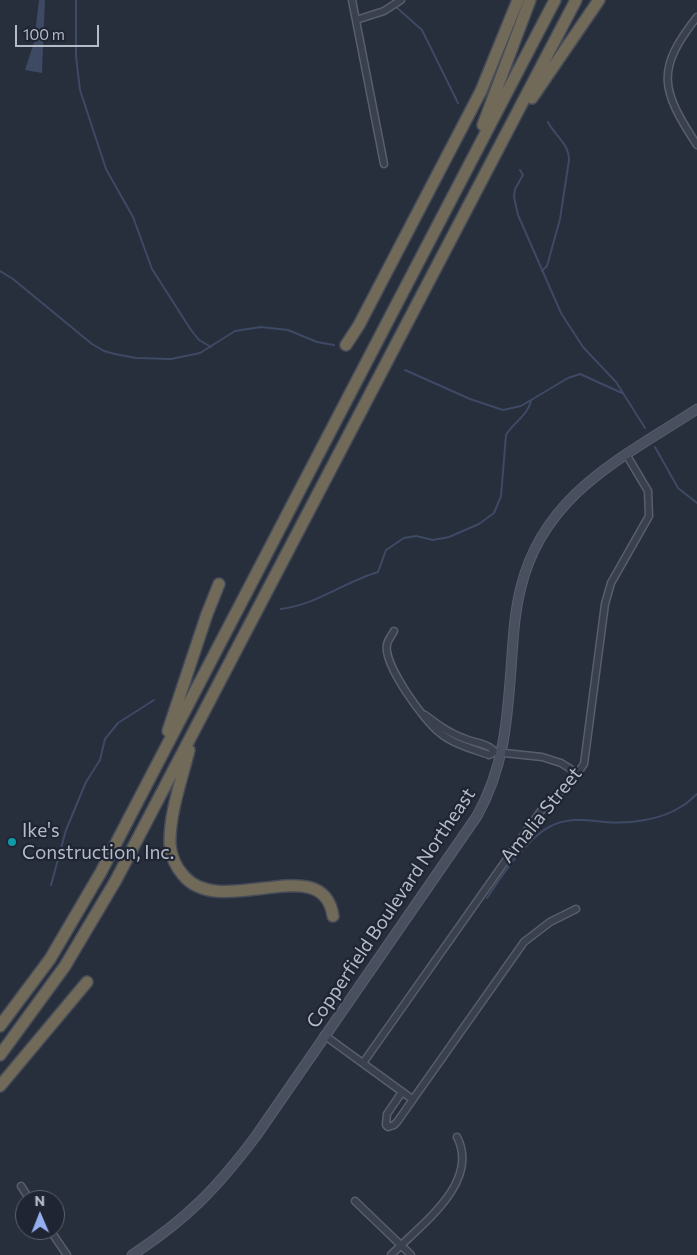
<!DOCTYPE html>
<style>
body{margin:0}
#map{position:relative;width:697px;height:1255px;overflow:hidden;background:#272e3c;font-family:Commissioner,sans-serif}
canvas{display:block}
.north{position:absolute;left:15px;top:1190px;width:50px;height:50px;box-sizing:border-box;background:#1f2532;border:1px solid #5b616e;border-radius:50%;rotate:359deg;font-size:14px;font-weight:700;line-height:20px;text-align:center;color:#b6bbc8}
.north::after{content:'';display:block;margin:auto;width:18px;height:22px;background:#94afef;clip-path:polygon(50% 0,100% 100%,50% 72%,0 100%)}
.scale{position:absolute;left:15px;top:25px;width:84px;height:22px;box-sizing:border-box;border:2px solid #b6bbc8;border-top:0;padding-left:6px;font-size:15px;line-height:18px;white-space:nowrap;color:#b6bbc8;-webkit-text-stroke:4px #1f2532;paint-order:stroke}
</style>
<div id="map">
<canvas width="697" height="1255"></canvas>
<div class="north">N</div>
<div class="scale">100 m</div>
</div>
<script>
const ctx = document.querySelector('canvas').getContext('2d');
ctx.lineJoin = 'round';
function paint(path, color) { ctx.fillStyle = color; ctx.fill(path, 'evenodd'); }
function trace(path, color, width, dash) { ctx.strokeStyle = color; ctx.lineWidth = width; ctx.lineCap = dash ? 'butt' : 'round'; ctx.setLineDash(dash || []); ctx.stroke(path); }
function write(font, color, halo, rows, align = 'center') {
  ctx.font = font + ' Commissioner,sans-serif'; ctx.lineWidth = 4.5; ctx.setLineDash([]); ctx.textBaseline = 'middle'; ctx.strokeStyle = halo; ctx.fillStyle = color; for (const [text, x, y, turn = 0] of rows) {
    ctx.save(); ctx.translate(x, y); ctx.rotate((+turn || 0) * Math.PI / 180); ctx.textAlign = isNaN(turn) ? turn : align; if (halo) ctx.strokeText(text, 0, 0); ctx.fillText(text, 0, 0); ctx.restore();
  }
}
paint(new Path2D(`
 M 39,0 L 45,0 L 42,73 L 25,70 L 34,42 Z`), '#3e4a64');
trace(new Path2D(`
 M 76,0 L 76,56 L 80,90 L 106,169 L 133,217 L 152,269 L 191,330 L 199,340 L 211,347
 M 395,6 L 422,30 L 458,103
 M 520,170 L 523,175 L 515,189 L 514,197 L 518,215 L 561,313 L 583,347 L 616,382 L 645,428
 M 0,271 L 13,279 L 92,344 L 104,351 L 115,354 L 136,358 L 171,359 L 200,353 L 235,331 L 261,327 L 288,330 L 317,342 L 334,345
 M 542,271 L 547,266 L 560,219 L 569,160 C 569,143 554,135 548,122
 M 405,370 L 470,399 L 503,410 L 521,406 L 568,378 L 580,374 L 622,393
 M 655,447 L 678,488 L 697,503
 M 281,609 C 316,605 344,582 378,572 L 386,550 L 404,538 L 416,536 L 433,540 L 449,537 L 479,524 L 494,513 L 501,496 L 506,435 C 513,423 528,415 531,401
 M 51,885 L 66,830 L 86,782 L 100,760 L 105,739 L 118,723 L 154,700
 M 487,898 C 501,876 525,840 549,827 C 568,817 585,820 605,822 C 629,824 662,820 682,806 C 688,803 692,798 697,794`), '#3e4a64', 2);
const minor = new Path2D(`
 M 352,0 L 384,164
 M 697,17 C 655,70 661,90 697,145
 M 356,20 L 384,11 L 401,0
 M 394,631 C 392,635 387,641 387,645 C 383,664 424,721 440,733 C 453,744 473,749 489,755 L 495,752
 M 425,715 C 437,724 449,733 463,738 C 474,743 488,743 495,752 L 542,757 L 561,763 L 577,773
 M 324,1035 L 412,1099
 M 363,1063 L 540,812 L 574,778 L 584,764 L 605,604 L 611,583 L 649,516 L 648,491 L 626,454
 M 402,1092 L 387,1114 L 386,1125 L 388,1127 L 394,1125 L 397,1122 L 524,942 L 550,922 L 576,909
 M 21,1186 L 30,1200
 M 355,1201 L 411,1255
 M 50,1230 L 67,1255
 M 391,1255 C 419,1226 481,1183 457,1137`);
const secondary = new Path2D(`
 M 132,1255 C 187,1219 217,1188 256,1136 L 477,816 C 504,767 507,723 511,669 C 513,642 514,614 521,587 C 544,493 624,457 697,409`);
const motorway = new Path2D(`
 M 532,98 L 599,0
 M 483,125 L 530,0
 M 346,345 L 359,325 L 481,91 L 518,0
 M 168,731 L 207,614 L 219,584
 M 189,750 C 182,779 169,814 170,844 C 171,856 175,866 183,875 C 220,921 323,849 333,916
 M 0,1026 L 50,959 L 101,872 L 555,0
 M 0,1055 L 65,966 L 116,880 L 576,0
 M 0,1086 L 87,982`);
trace(minor, '#585e6b', 9);
trace(secondary, '#585e6b', 11);
trace(motorway, '#454b58', 14);
trace(minor, '#3a404d', 6);
trace(secondary, '#494f5f', 9);
trace(motorway, '#726a58', 11);
for (const [x, y, r, color] of [
 [12,842,5,"#0f9aa8"]
]) { const dot = new Path2D(); dot.arc(x, y, r, 0, 2 * Math.PI); ctx.fillStyle = color; ctx.fill(dot); trace(dot, '#1f2532', 2); }
write('19px', '#b6bbc8', '#1f2532', [
 ["Amalia Street",541,815,-51],
 ["Copperfield Boulevard Northeast",391,908,-56]
]);
write('19px', '#b6bbc8', '#1f2532', [
 ["Ike's",22,831],
 ["Construction, Inc.",22,853]
], 'left');
</script>
